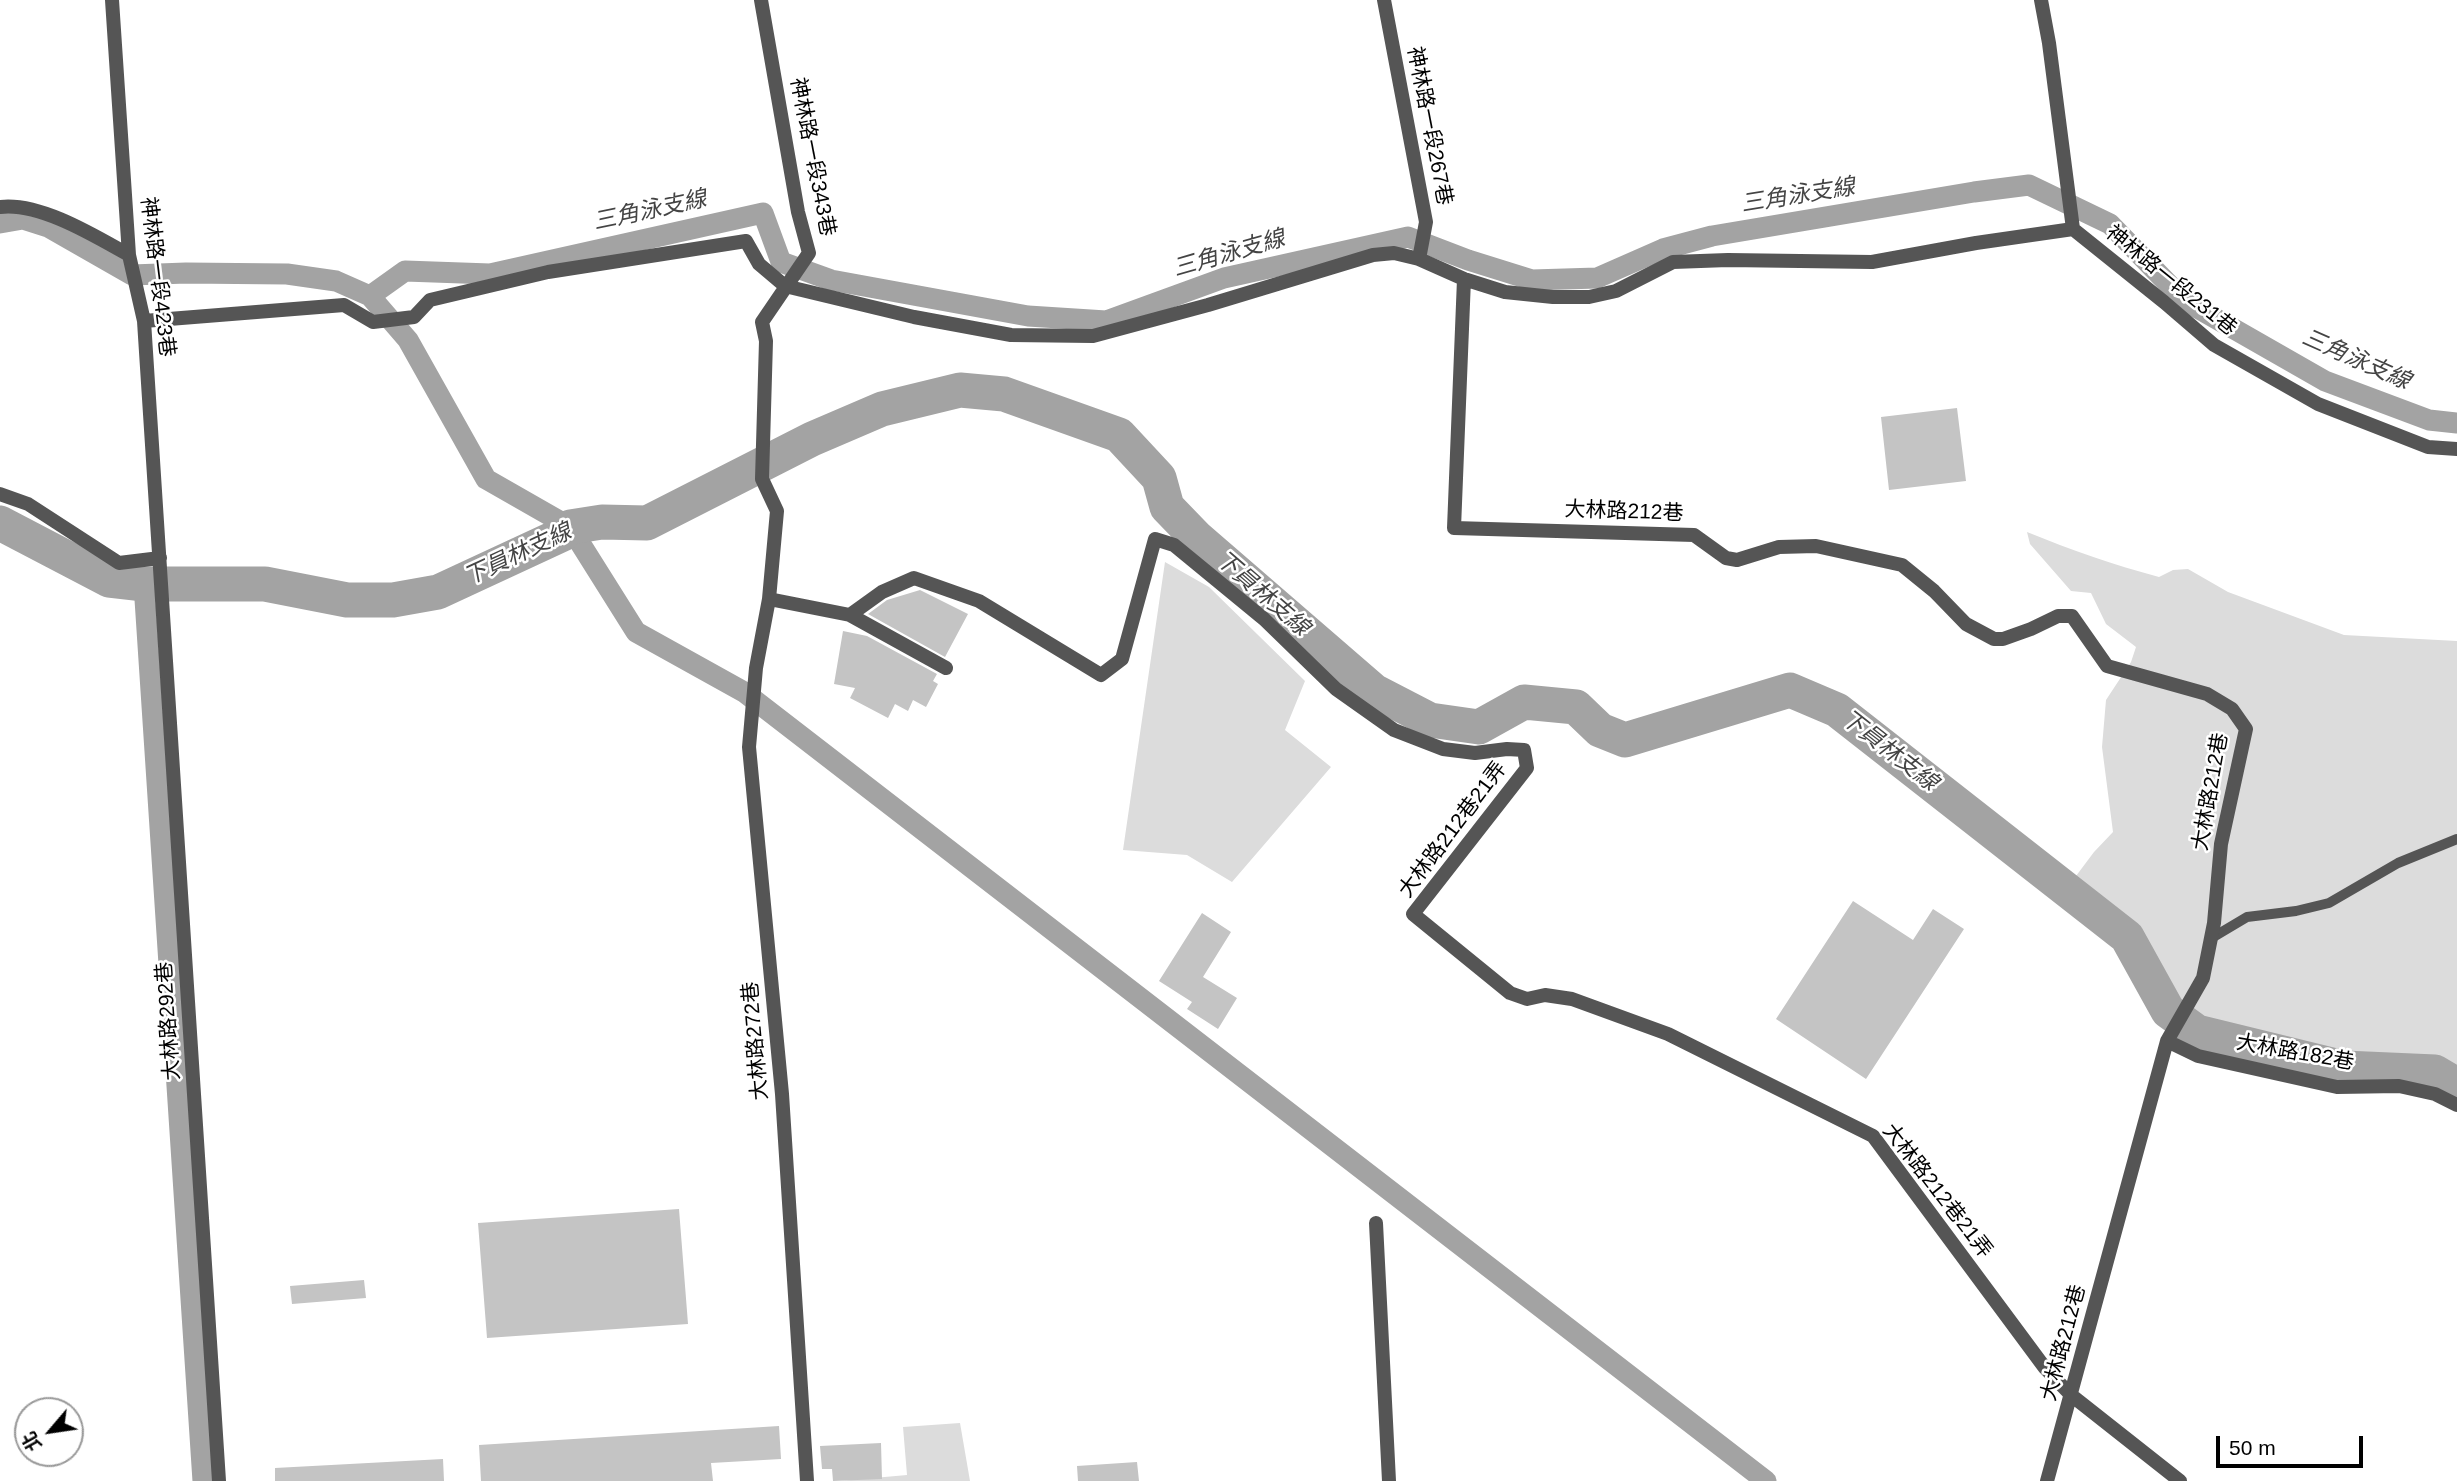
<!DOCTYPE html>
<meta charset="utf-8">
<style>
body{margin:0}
#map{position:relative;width:2457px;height:1481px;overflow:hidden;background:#fff;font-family:Arial,"Noto Sans TC",sans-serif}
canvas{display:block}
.north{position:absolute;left:14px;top:1397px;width:70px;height:70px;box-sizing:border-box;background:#fff;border:2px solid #999;border-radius:50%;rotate:241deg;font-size:19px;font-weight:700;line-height:28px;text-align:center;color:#000}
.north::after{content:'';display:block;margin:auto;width:24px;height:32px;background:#000;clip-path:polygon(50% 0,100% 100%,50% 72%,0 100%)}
.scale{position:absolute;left:2216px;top:1436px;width:147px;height:32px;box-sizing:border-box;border:4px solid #000;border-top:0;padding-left:9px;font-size:21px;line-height:24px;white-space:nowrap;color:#000;-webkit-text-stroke:5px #fff;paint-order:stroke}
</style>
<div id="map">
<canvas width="2457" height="1481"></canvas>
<div class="north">北</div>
<div class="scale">50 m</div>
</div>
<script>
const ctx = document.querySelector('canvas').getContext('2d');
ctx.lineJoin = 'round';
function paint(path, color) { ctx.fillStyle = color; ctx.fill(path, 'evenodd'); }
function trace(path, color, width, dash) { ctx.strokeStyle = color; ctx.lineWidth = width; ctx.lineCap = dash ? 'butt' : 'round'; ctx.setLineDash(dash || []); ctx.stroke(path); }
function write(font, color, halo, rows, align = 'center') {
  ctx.font = font + ' Arial,"Noto Sans TC",sans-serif'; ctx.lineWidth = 5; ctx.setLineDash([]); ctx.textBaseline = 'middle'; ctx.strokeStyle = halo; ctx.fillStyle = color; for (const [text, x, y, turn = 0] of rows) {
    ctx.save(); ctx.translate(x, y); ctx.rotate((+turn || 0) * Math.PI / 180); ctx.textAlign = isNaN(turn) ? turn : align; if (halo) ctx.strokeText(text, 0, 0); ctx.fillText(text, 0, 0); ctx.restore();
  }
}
paint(new Path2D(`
 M 2027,532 C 2071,550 2114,565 2159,577 L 2173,570 L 2188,569 L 2228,592 L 2344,635 L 2457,641 L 2457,1077 L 2431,1063 L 2347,1059 L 2203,1021 L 2179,1002 L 2133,934 L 2076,876 L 2094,852 L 2113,832 L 2102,747 L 2106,700 L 2131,662 L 2136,647 L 2106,624 L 2091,593 L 2071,591 L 2030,544 Z
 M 1165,562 L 1209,587 L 1305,681 L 1285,730 L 1331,767 L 1232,882 L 1187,855 L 1123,850 Z
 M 960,1423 L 970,1481 L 840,1481 L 907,1475 L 903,1427 Z`), '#dcdcdc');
trace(new Path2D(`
 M 0,223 L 23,219 L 48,227 L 132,275 L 186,273 L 287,274 L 336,281 L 370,296 L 405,271 L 490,274 L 763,213 L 781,262 L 831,280 L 1028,316 L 1106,321 L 1224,278 L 1408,237 L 1468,260 L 1532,280 L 1597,278 L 1663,249 L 1712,236 L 1974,192 L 2029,185 L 2110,224 L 2185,301 L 2325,381 L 2429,420 L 2457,423
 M 370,296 L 408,340 L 486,479 L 570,527 L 636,632 L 744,692 L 1766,1481
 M 144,584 L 203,1481`), '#a3a3a3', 21);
trace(new Path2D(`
 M 0,523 L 109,580 L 144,584 L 265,584 L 347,600 L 393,600 L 438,592 L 563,534 L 570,527 L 602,522 L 647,523 L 812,439 L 882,409 L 960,390 L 1004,394 L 1119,435 L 1159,478 L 1167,507 L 1196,537 L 1374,691 L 1430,720 L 1479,727 L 1524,702 L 1576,707 L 1600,730 L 1625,740 L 1790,690 L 1837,710 L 2127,937 L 2168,1011 L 2197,1032 L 2344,1068 L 2435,1072 L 2457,1085`), '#a3a3a3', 35);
paint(new Path2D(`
 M 1957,408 L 1966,481 L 1889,490 L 1881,417 Z
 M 920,590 L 968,614 L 945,657 L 868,614 L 887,600 Z
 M 843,631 L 867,636 L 937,674 L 933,681 L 938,684 L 926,707 L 913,700 L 908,711 L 895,704 L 888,718 L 850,698 L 855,688 L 834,684 Z
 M 1853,901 L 1913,940 L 1933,909 L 1964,929 L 1866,1079 L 1776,1019 Z
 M 1202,913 L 1231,932 L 1203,977 L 1237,998 L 1218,1029 L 1187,1009 L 1192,1002 L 1159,981 Z
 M 679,1209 L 688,1324 L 487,1338 L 478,1223 Z
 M 364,1280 L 366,1298 L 292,1304 L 290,1286 Z
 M 779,1426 L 781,1459 L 711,1463 L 713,1481 L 481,1481 L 479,1445 Z
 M 881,1443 L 882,1479 L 833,1481 L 832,1469 L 822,1469 L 820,1446 Z
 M 443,1459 L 444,1481 L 275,1481 L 275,1468 Z
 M 1137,1462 L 1139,1481 L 1078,1481 L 1077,1466 Z`), '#c4c4c4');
trace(new Path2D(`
 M 2210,939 L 2247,917 L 2296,911 L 2329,903 L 2398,863 L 2457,839`), '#555', 10);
trace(new Path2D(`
 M 112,0 L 129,255 L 144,321 L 219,1481
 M 761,0 L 798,212 L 809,253 L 762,322 L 766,341 L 762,479 L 777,511 L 769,599 L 756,668 L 749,747 L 782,1094 L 807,1481
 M 1384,0 L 1426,222 L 1419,259
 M 2041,0 L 2049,43 L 2073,229 L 2164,302 L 2214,345 L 2318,404 L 2428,447 L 2457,449
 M 0,207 C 40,202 95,236 129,255
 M 1464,279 L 1454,528 L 1694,535 L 1726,558 L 1737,560 L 1779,547 L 1816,546 L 1902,565 L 1934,591 L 1966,624 L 1994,639 L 2003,639 L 2031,629 L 2058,616 L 2072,616 L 2107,666 L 2207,694 L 2232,709 L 2246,729 L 2221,844 L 2214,923 L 2203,978 L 2167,1041 L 2047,1481
 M 144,321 L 344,305 L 373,322 L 414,317 L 430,300 L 548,272 L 746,241 L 759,264 L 785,286 L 914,317 L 1011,335 L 1093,336 L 1208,305 L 1373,255 L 1394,253 L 1419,259 L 1464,279 L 1505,292 L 1553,297 L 1589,297 L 1616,291 L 1673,262 L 1728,260 L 1872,262 L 1976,243 L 2073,229
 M 0,494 L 28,504 L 119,563 L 160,558
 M 769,599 L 850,615 L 882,592 L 914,578 L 979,601 L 1101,675 L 1122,659 L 1155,539 L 1174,545 L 1264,619 L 1336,689 L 1394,730 L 1443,749 L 1475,753 L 1507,749 L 1524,750 L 1527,768 L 1413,914 L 1510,993 L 1527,999 L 1545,995 L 1572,999 L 1668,1034 L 1873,1136 L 2045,1368 L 2071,1395 L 2180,1481
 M 850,615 L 946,668
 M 2167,1041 L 2198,1056 L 2337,1087 L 2399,1086 L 2435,1094 L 2457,1105
 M 1376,1223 L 1389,1481`), '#555', 14);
write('21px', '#000', '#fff', [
 ["神林路一段267巷",1429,126,79],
 ["神林路一段343巷",812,157,79],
 ["神林路一段423巷",157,277,83],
 ["神林路一段231巷",2171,281,39],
 ["大林路212巷",1624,512,2],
 ["大林路212巷",2211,792,-80],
 ["大林路212巷21弄",1453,830,-53],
 ["大林路292巷",169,1021,-94],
 ["大林路272巷",756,1041,-95],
 ["大林路182巷",2295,1053,10],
 ["大林路212巷21弄",1937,1191,52],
 ["大林路212巷",2064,1343,-75]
]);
write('italic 23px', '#444', '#fff', [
 ["三角泳支線",1798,196,-9],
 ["三角泳支線",650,211,-12],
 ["三角泳支線",1229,254,-16],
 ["三角泳支線",2356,360,24],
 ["下員林支線",518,555,-25],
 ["下員林支線",1262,594,41],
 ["下員林支線",1889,751,38]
]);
</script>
